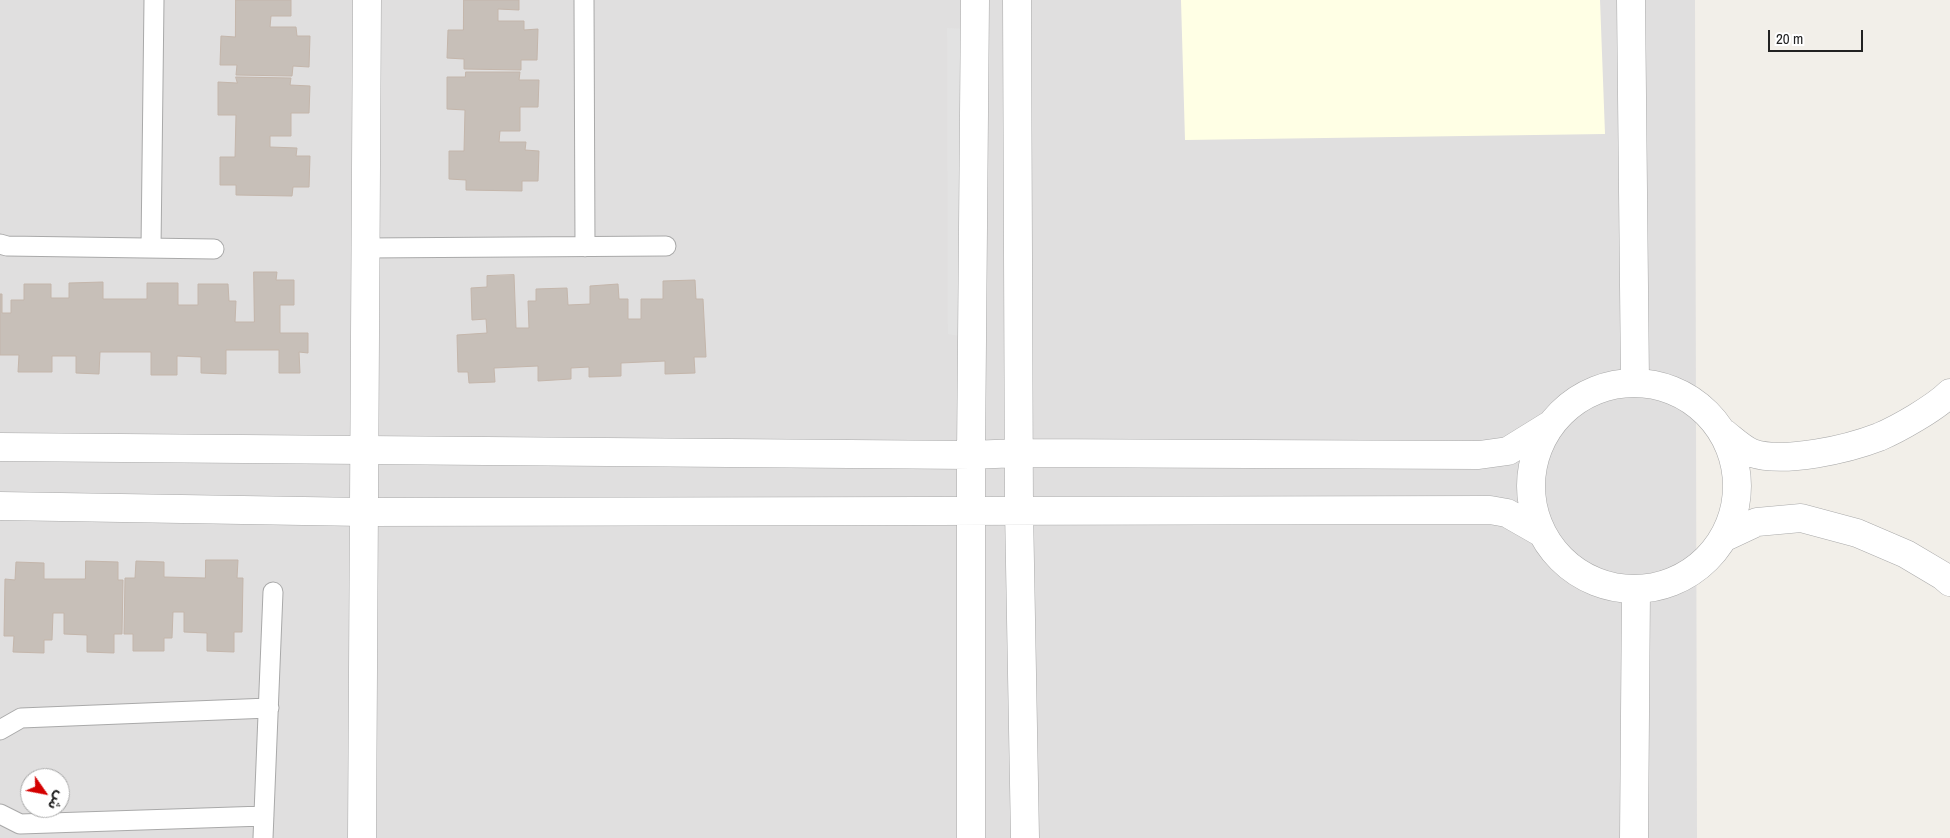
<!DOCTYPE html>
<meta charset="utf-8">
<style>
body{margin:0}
#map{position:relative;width:1950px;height:838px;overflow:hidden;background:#f2efe9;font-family:"Archivo Narrow","Noto Sans Arabic",sans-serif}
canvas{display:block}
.north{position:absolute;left:20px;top:768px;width:50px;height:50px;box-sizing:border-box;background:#fff;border:1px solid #a7a7a7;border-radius:50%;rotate:123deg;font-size:14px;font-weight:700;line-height:20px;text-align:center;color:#222}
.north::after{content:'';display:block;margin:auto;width:18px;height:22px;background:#d40000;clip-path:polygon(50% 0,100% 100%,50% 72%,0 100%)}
.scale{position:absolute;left:1768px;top:30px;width:95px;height:22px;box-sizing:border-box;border:2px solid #222;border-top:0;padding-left:6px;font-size:15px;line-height:18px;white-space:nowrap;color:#222;-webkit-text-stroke:4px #fff;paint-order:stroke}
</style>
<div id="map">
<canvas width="1950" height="838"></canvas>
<div class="north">ش</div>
<div class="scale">20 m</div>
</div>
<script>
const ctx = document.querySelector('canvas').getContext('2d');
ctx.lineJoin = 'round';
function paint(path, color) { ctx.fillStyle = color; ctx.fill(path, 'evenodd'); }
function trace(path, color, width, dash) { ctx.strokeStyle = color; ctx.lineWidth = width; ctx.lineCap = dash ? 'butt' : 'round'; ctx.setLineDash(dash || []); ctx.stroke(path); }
paint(new Path2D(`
 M 0,0 L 1695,0 L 1697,838 L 0,838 ZM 30,778 L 60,778 L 60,808 L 30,808 Z`), '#e0dfdf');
paint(new Path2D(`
 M 1181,0 L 1600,0 L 1605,134 L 1185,140 Z`), '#ffffe5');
paint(new Path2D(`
 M 947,28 L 966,29 L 965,337 L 948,334 Z`), '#e2e2e2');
const building = new Path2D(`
 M 236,0 L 291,0 L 291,16 L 271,16 L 270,27 L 296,27 L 297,36 L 310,36 L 309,67 L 293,66 L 292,76 L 236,75 L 237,65 L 220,65 L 221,36 L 235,37 Z
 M 464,0 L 519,0 L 519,10 L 498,9 L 498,21 L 524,21 L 524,30 L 538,29 L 537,60 L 521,60 L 521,70 L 464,69 L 464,59 L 447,58 L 448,30 L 463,30 Z
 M 466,72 L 520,72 L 519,80 L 539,80 L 538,107 L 520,107 L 520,131 L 500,131 L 499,142 L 526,142 L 525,150 L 539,151 L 538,181 L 522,181 L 522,191 L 466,190 L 466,180 L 449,179 L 449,151 L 464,151 L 465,110 L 447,109 L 447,77 L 465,77 Z
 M 236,77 L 291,78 L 290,85 L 310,86 L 309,113 L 291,113 L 291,136 L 270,136 L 270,147 L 297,148 L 296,156 L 310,156 L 309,187 L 293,187 L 292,196 L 236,195 L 236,185 L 220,185 L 220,157 L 235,157 L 236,115 L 218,115 L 218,82 L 237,83 Z
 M 254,272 L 277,272 L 276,280 L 294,280 L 294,305 L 280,305 L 280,333 L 308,333 L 308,353 L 299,352 L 300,373 L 279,373 L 279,350 L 226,350 L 226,374 L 201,373 L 201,357 L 177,356 L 177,375 L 151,375 L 151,352 L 100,352 L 99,374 L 76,373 L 76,356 L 52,356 L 52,372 L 18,372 L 19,355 L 0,355 L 0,294 L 2,294 L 2,313 L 11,313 L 11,300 L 24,300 L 24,284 L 51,284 L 51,298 L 69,298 L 69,283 L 103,282 L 103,299 L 147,299 L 147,283 L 178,283 L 178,305 L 198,305 L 198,284 L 228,284 L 229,301 L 236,301 L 235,322 L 254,322 Z
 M 514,275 L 516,328 L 529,328 L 528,301 L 536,301 L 536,289 L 567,288 L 568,305 L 590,304 L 590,286 L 618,284 L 619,299 L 628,299 L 628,319 L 641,319 L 641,299 L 663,299 L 663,281 L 695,280 L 696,299 L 703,299 L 706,357 L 694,357 L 695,373 L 665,374 L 665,361 L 621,363 L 621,376 L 589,377 L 589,367 L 571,368 L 571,379 L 538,381 L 538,366 L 494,368 L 495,382 L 469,383 L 468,372 L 458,372 L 457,335 L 487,333 L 486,319 L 472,320 L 471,288 L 487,287 L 487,276 Z
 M 206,560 L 238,560 L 237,578 L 243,578 L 242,632 L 234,632 L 234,652 L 207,651 L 207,633 L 184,632 L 184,612 L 173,612 L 172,638 L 164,638 L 164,651 L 133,651 L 133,634 L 124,634 L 125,578 L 135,578 L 136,561 L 164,562 L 164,577 L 205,578 Z
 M 86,561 L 118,562 L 118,580 L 123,580 L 122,634 L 114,634 L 114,653 L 87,652 L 87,635 L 64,634 L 64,613 L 53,613 L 52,640 L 44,640 L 44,653 L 13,652 L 14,636 L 4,636 L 5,579 L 15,580 L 16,562 L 44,563 L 44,579 L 85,579 Z`);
paint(building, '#c7bfb8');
trace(building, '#c4b6ab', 1);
const service = new Path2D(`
 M 584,0 L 585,247
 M 0,244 L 7,246 L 214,249
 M 151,248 L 154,0
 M 365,248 L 666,246
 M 0,730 L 21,718 L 269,708
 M 0,814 L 20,824 L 264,816
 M 263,838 L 273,592`);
const minor = new Path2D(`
 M 1631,0 L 1635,381
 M 362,838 L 367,0
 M 1634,838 L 1636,590`);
const tertiary = new Path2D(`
 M 1017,0 L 1019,509 L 1025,838
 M1531 486a103 103 0 1 1 206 0a103 103 0 1 1-206 0Z
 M 1724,433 C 1732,439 1742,449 1752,453 C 1784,464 1848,449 1879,437 C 1898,429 1935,408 1950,393
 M 0,447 L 971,455 L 1019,453 L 1479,455 L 1508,451 L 1550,425
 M 0,506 L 364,512 L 1490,510 L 1507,513 L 1542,533
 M 1725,537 L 1757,522 L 1801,518 L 1857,533 L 1906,554 L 1943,576 L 1950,582
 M 971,838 L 971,455 L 975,0`);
trace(service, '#a9a9a9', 21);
trace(minor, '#a9a9a9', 29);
trace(tertiary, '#a9a9a9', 29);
trace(service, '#fff', 19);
trace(minor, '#fff', 28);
trace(tertiary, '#fff', 28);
</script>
